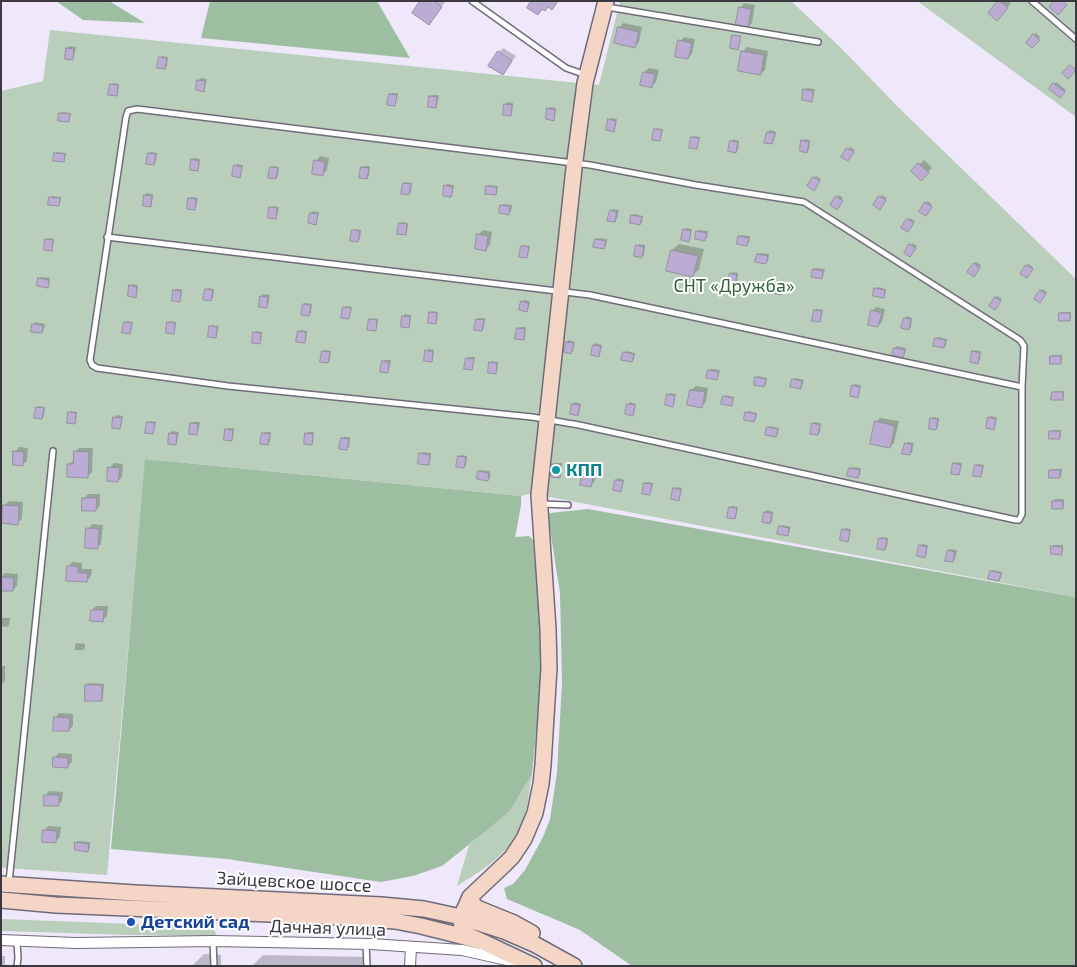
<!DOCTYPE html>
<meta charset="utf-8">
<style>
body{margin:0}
#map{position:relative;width:1077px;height:967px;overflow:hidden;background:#eee8fa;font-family:"Exo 2",sans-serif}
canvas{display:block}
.frame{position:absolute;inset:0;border:2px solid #3b3940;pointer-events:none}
</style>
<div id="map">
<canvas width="1077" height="967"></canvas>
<div class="frame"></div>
</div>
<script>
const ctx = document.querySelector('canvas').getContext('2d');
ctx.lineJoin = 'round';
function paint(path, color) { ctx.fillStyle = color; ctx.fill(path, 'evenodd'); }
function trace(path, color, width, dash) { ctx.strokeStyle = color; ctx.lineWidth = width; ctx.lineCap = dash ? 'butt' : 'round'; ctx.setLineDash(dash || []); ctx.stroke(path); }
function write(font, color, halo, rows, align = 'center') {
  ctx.font = font + ' "Exo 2",sans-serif'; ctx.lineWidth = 4; ctx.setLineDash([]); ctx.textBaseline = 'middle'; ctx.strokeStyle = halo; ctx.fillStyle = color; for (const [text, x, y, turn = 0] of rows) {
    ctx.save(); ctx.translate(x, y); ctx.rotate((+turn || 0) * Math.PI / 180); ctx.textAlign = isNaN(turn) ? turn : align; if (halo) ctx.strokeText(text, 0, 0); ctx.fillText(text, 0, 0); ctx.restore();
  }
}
paint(new Path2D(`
 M 620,1 L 791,1 L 842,49 L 900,109 L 1076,279 L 1076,597 L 539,495 L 528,494 L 521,496 L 146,459 L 107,875 L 6,868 L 1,867 L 1,91 L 43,81 L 50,30 L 599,85 Z
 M 917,1 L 1076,1 L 1076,117 Z
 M 532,774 C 529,792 528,812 520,828 C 508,855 481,871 457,886 L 469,845 L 510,811 Z
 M 1,919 L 213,927 L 217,936 L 129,935 L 1,931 Z`), '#b9cfbb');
paint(new Path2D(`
 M 56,1 L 109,1 L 145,23 L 83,20 Z
 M 210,1 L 377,1 L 410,58 L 201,38 Z
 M 145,459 L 521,496 C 522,504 520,509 519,517 C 517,523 517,531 515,537 L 529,536 L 533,540 L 541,637 L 541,685 L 532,774 L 510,811 L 486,831 L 442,866 L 413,876 L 381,882 L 227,859 L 111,849 Z
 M 588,509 L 1076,597 L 1076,966 L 632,966 L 580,930 L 507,899 L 504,888 L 513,884 L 525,870 L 543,837 L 550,819 L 557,772 L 562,683 L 560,593 L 548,516 L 550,513 Z`), '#9dbea0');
paint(new Path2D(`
 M 422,1 L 444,1 L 445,2 L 433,19 Z
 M 999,1 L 1009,1 L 1011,3 L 1001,15 Z
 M 744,3 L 755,5 L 752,23 L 747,28 L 740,8 Z
 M 623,23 L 642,27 L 639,42 L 635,47 L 619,28 Z
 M 1036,33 L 1040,37 L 1032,46 L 1028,42 Z
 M 684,37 L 695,39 L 692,54 L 688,58 L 680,41 Z
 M 69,46 L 76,47 L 74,57 L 72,58 L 67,48 Z
 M 747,47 L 768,51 L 765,70 L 760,74 L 742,52 Z
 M 503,48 L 516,56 L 507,69 L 503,74 L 499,52 Z
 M 162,56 L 168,57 L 167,66 L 165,68 L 160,58 Z
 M 649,68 L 659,70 L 656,82 L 652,86 L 644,72 Z
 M 200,78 L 207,79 L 205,88 L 203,90 L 197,89 L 199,80 Z
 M 1056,82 L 1066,90 L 1060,96 L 1051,89 Z
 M 113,83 L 119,84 L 118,93 L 116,95 L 111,85 Z
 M 806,88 L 815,89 L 813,99 L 811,101 L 805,90 Z
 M 392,93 L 398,93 L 396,103 L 395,105 L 390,94 Z
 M 432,95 L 439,95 L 437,105 L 435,107 L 430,96 Z
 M 507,102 L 513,103 L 512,113 L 510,114 L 505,104 Z
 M 550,107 L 556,108 L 555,117 L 553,119 L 548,109 Z
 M 62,112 L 71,113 L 70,119 L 69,121 L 60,114 Z
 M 611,118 L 617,119 L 615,129 L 613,130 L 609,120 Z
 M 657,128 L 663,129 L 661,138 L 659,140 L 655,129 Z
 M 770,130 L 776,132 L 774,141 L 772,143 L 768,132 Z
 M 694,136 L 700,137 L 698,146 L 696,148 L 692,138 Z
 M 733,139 L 739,141 L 738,150 L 736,152 L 730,150 L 732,141 Z
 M 804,139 L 810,140 L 809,150 L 807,151 L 803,141 Z
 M 850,147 L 855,150 L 849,158 L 843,157 Z
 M 57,152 L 66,153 L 65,159 L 63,161 L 55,154 Z
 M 151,152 L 157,153 L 156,162 L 154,164 L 149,154 Z
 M 320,156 L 329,158 L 327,170 L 323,175 L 316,161 Z
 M 194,158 L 200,159 L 199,168 L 197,170 L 192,160 Z
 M 924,160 L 932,168 L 921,180 L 913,171 Z
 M 237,164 L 243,165 L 241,174 L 240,176 L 235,166 Z
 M 273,166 L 279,167 L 278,176 L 276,178 L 271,168 Z
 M 364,166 L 370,166 L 369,176 L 367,178 L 362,167 Z
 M 816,176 L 821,179 L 816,187 L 814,178 Z
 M 406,182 L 412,183 L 411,192 L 409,194 L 404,184 Z
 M 447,184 L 454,185 L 452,194 L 451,196 L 446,186 Z
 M 489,185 L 498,186 L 497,192 L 496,194 L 487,186 Z
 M 147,193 L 153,194 L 152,204 L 150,205 L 145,195 Z
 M 839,195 L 843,198 L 838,207 L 837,197 Z
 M 882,195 L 887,198 L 882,206 L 880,197 Z
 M 52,196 L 61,197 L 60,203 L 59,205 L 50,198 Z
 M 191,197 L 198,198 L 196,207 L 194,209 L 190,199 Z
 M 928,201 L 932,205 L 927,213 L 926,203 Z
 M 503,204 L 512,205 L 511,211 L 509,213 L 501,206 Z
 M 272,206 L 279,207 L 277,216 L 275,218 L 271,208 Z
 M 612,209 L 619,210 L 617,219 L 615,221 L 611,211 Z
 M 313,211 L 319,212 L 317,221 L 316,223 L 310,222 L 311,213 Z
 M 634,214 L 643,216 L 642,222 L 640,224 L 632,216 Z
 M 910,218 L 915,221 L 910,229 L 903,227 Z
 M 402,222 L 408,223 L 407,232 L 405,234 L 400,223 Z
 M 686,228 L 692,229 L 690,238 L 688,240 L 684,230 Z
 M 355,229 L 361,230 L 360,239 L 358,241 L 353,231 Z
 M 483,230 L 492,232 L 490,245 L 486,249 L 478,235 Z
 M 699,230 L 708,231 L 707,238 L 705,239 L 697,231 Z
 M 741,235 L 750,236 L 749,243 L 747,244 L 739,236 Z
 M 48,238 L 54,239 L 53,248 L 51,250 L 46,240 Z
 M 598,238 L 607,239 L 606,246 L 604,248 L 596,240 Z
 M 912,243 L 917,246 L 912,254 L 905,252 Z
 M 639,244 L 645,245 L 644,255 L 642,256 L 637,246 Z
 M 679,244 L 704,249 L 699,269 L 693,275 L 672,250 Z
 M 524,245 L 530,246 L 528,255 L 527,257 L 522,247 Z
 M 760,253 L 769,254 L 768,261 L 766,263 L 758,254 Z
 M 976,262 L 981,265 L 976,273 L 974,264 Z
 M 1028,264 L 1033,267 L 1028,275 L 1027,265 Z
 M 816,268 L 825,269 L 823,276 L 821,277 L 814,269 Z
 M 733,272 L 738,273 L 737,282 L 735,284 L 731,274 Z
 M 41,277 L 50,278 L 49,285 L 47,286 L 39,279 Z
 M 779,281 L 784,283 L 783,292 L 781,294 L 777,283 Z
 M 132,284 L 138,285 L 137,294 L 135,296 L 130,286 Z
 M 877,287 L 886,289 L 885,295 L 883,297 L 875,289 Z
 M 208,288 L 214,289 L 213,298 L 211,300 L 206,290 Z
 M 176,289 L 182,289 L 181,299 L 179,300 L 174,290 Z
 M 1042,289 L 1047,292 L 1040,302 L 1041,291 Z
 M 263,294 L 270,295 L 268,305 L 266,306 L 262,296 Z
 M 997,296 L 1002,299 L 997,307 L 990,305 Z
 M 524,300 L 530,301 L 528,309 L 526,311 L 522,302 Z
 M 306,303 L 312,304 L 311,313 L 309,315 L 304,304 Z
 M 346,306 L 352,307 L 350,316 L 349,318 L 344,308 Z
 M 876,307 L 885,309 L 882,322 L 878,326 L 872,311 Z
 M 817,309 L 823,310 L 821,319 L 820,321 L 815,310 Z
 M 432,311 L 438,312 L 437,321 L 435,323 L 430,313 Z
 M 1062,312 L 1071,312 L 1071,318 L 1069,320 L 1060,313 Z
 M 405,314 L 411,315 L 410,325 L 408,326 L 403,316 Z
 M 907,316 L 912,318 L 911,327 L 909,329 L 905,318 Z
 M 372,318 L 378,319 L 377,328 L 375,330 L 370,320 Z
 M 479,318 L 485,318 L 484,328 L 482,330 L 477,319 Z
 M 127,321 L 133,322 L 131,331 L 130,333 L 125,323 Z
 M 170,321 L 176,322 L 175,331 L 173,333 L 169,323 Z
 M 35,322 L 45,324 L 44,330 L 42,332 L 34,324 Z
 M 212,325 L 219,326 L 217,335 L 215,337 L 211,327 Z
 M 520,327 L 526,327 L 525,337 L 523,339 L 518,328 Z
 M 301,330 L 307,331 L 306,340 L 304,342 L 299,332 Z
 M 256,331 L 262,332 L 261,341 L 259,343 L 254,333 Z
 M 938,337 L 947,339 L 946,345 L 944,347 L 936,339 Z
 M 569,340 L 575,342 L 573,351 L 571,353 L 567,342 Z
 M 596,343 L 602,345 L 600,354 L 598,356 L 594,345 Z
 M 897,346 L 906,348 L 905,354 L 903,356 L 894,354 L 895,348 Z
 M 428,349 L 434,350 L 433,359 L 431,361 L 427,351 Z
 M 325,350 L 331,351 L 330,360 L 328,362 L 323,352 Z
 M 975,350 L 981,351 L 980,360 L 978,362 L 974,352 Z
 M 626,351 L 635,353 L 634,359 L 632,361 L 624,353 Z
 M 1053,355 L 1062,355 L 1062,361 L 1060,363 L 1051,356 Z
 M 469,357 L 475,357 L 473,367 L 472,368 L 467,358 Z
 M 384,360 L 391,360 L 389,370 L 387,371 L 383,361 Z
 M 492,361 L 498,362 L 497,371 L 495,373 L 490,363 Z
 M 711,369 L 720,370 L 718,377 L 717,378 L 709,370 Z
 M 758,376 L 767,378 L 766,384 L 764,386 L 756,378 Z
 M 795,378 L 804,380 L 802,386 L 800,388 L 793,380 Z
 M 855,384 L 861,385 L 859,395 L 857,396 L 853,386 Z
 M 696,386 L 708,388 L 706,402 L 701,407 L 689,404 L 691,390 Z
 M 1055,391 L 1064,391 L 1064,397 L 1062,399 L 1053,393 Z
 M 670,393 L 676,394 L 674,403 L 673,405 L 668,395 Z
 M 726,395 L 734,397 L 733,403 L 731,405 L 724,397 Z
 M 575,402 L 581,404 L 579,413 L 577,415 L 573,404 Z
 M 630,402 L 636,404 L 634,413 L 633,414 L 628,404 Z
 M 39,406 L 45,407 L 44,416 L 42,418 L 37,408 Z
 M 71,411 L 77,412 L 76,421 L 74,423 L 70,413 Z
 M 748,411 L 757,413 L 756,419 L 754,421 L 746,413 Z
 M 116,415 L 123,416 L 121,426 L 120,427 L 115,417 Z
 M 991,416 L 997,417 L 995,427 L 993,428 L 989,418 Z
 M 933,417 L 939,418 L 938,427 L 936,429 L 932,418 Z
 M 880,418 L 899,421 L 894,443 L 890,447 L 876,422 Z
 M 150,421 L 156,422 L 154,431 L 153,433 L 148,423 Z
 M 193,422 L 200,422 L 198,432 L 196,433 L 192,423 Z
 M 815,422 L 821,423 L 820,432 L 818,434 L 813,424 Z
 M 770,426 L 779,428 L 778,434 L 776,436 L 768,428 Z
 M 228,428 L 234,428 L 233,438 L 231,440 L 227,429 Z
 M 1052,430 L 1061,430 L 1061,436 L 1059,438 L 1050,432 Z
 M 172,431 L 179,432 L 177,442 L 175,443 L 169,442 L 170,433 Z
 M 265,432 L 271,432 L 270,442 L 268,443 L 263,433 Z
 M 308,432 L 314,432 L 313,442 L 311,443 L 307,433 Z
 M 344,437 L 350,437 L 349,447 L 347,448 L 342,438 Z
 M 907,442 L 914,443 L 912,452 L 910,454 L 906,444 Z
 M 19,447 L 28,448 L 27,461 L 22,465 L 15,452 Z
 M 79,448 L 93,448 L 92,472 L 88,476 L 69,464 L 74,460 L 75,452 Z
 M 422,452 L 431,453 L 430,462 L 428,464 L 421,454 Z
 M 461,455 L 467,456 L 466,465 L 464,467 L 459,457 Z
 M 956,462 L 962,463 L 960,472 L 958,474 L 954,464 Z
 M 114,463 L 123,464 L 122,477 L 118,481 L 110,468 Z
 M 555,463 L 562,463 L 561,475 L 559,477 L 553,464 Z
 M 978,464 L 984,465 L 982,474 L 980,476 L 976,465 Z
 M 588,467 L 597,469 L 595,481 L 590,486 L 584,471 Z
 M 852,467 L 861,468 L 860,475 L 858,476 L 850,468 Z
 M 1052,469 L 1062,469 L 1061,475 L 1060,477 L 1051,470 Z
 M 481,470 L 490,471 L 490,478 L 488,479 L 480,472 Z
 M 618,478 L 624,480 L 622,489 L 621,491 L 616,480 Z
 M 647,482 L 653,483 L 651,492 L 649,494 L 645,483 Z
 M 676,487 L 682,488 L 680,497 L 678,499 L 674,489 Z
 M 88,494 L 100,494 L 100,506 L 96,510 L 84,498 Z
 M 1055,499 L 1064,499 L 1064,506 L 1062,508 L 1053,501 Z
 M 9,501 L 23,502 L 22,519 L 17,523 L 5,505 Z
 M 732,506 L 738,507 L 736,516 L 734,518 L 730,507 Z
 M 767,510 L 773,512 L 772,521 L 770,523 L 764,521 L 765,512 Z
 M 92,524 L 103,525 L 101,544 L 97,548 L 88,529 Z
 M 782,525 L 791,527 L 789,533 L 788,535 L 780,527 Z
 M 845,528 L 851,529 L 849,539 L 848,540 L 843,530 Z
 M 882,537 L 888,538 L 887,547 L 885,549 L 880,538 Z
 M 922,544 L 928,545 L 926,555 L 924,556 L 920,546 Z
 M 1054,545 L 1063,545 L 1063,551 L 1061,553 L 1052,547 Z
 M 950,549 L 957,550 L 955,559 L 953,561 L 949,551 Z
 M 72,562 L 82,563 L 82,569 L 92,569 L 91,576 L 87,581 L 68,566 Z
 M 993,570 L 1002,572 L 1001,578 L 999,580 L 991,572 Z
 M 5,573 L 18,574 L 17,586 L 13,590 L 1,577 Z
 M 96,606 L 108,606 L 107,616 L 103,620 L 92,610 Z
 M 1,618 L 10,618 L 9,625 L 7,627 L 1,626 Z
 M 77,643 L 85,644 L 85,648 L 83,650 L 75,650 L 75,645 Z
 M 1,666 L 5,666 L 5,681 L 1,685 Z
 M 88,683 L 104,684 L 103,698 L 102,700 L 86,685 Z
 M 59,713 L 73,714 L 73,726 L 69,730 L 55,718 Z
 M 59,753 L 72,754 L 72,762 L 67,767 L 55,757 Z
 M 49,791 L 63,792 L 62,801 L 58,805 L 45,796 Z
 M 48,826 L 61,827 L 60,837 L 56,841 L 44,831 Z
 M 78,841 L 90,842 L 90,848 L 88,850 L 77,843 Z
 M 204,954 L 221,955 L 221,966 L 192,966 Z
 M 263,955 L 366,957 L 366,966 L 252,966 Z
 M 1,956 L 5,956 L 5,966 L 1,966 Z`), '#0003');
const building = new Path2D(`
 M 420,1 L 434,1 L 442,7 L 429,25 L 412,13 Z
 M 531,1 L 558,1 L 552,10 L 548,7 L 545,11 L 542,9 L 538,15 L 527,8 Z
 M 998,1 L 999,1 L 1008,8 L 997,21 L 988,13 Z
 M 1054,1 L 1063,1 L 1067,5 L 1058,15 L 1049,7 Z
 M 739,7 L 751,9 L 748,29 L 735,27 Z
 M 618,27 L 639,32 L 635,48 L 614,43 Z
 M 1033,34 L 1040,40 L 1032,48 L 1026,43 Z
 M 732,35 L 741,36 L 738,50 L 730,48 Z
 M 678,40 L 692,43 L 688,59 L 675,57 Z
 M 66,48 L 74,49 L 73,60 L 65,59 Z
 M 498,51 L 512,61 L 503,75 L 488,66 Z
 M 741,51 L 764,55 L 761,75 L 738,71 Z
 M 159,57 L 167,58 L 165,69 L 157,68 Z
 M 1070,65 L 1076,70 L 1068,79 L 1062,73 Z
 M 643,72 L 655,74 L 652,88 L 640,85 Z
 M 197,80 L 205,81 L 204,92 L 196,90 Z
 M 1053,83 L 1065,92 L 1060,98 L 1049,89 Z
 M 110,84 L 118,85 L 117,96 L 108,95 Z
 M 803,89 L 813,91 L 812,102 L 802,100 Z
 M 389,94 L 397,95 L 395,106 L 387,105 Z
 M 429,96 L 437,97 L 436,108 L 428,107 Z
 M 504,104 L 512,105 L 511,116 L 503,115 Z
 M 547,108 L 555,110 L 554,121 L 546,119 Z
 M 59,113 L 70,114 L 69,122 L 58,121 Z
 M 608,119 L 616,121 L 614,132 L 606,130 Z
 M 654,129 L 662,130 L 660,141 L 652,140 Z
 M 767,132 L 775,133 L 772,144 L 764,143 Z
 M 691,137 L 699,138 L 697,149 L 689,148 Z
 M 801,140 L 809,142 L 807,153 L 800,151 Z
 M 730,141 L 738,142 L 736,153 L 728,151 Z
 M 847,148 L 854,152 L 848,161 L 841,157 Z
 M 54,153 L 65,154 L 64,162 L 53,161 Z
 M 148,153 L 156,154 L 154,165 L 146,164 Z
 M 191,159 L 199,161 L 198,171 L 190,170 Z
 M 314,160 L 325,162 L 323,176 L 312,174 Z
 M 918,163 L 929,173 L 921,181 L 911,171 Z
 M 234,165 L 242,167 L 240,178 L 232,176 Z
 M 270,167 L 278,168 L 276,179 L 268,178 Z
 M 361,167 L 369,168 L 367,179 L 359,178 Z
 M 813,177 L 820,181 L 814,191 L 807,186 Z
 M 403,183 L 411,184 L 409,195 L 401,194 Z
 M 444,185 L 453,187 L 451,197 L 443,196 Z
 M 486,186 L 497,187 L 496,195 L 485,194 Z
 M 144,195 L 152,196 L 151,207 L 143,206 Z
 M 836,196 L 843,201 L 837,210 L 830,205 Z
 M 879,196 L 886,200 L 880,210 L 873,205 Z
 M 49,197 L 60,198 L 59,206 L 48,205 Z
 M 188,198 L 196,199 L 195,210 L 187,209 Z
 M 925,202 L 932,207 L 926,216 L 919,212 Z
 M 500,205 L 510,206 L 509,215 L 499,213 Z
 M 269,207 L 277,208 L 276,219 L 268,218 Z
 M 610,210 L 617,212 L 615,222 L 607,221 Z
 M 310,213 L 318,214 L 316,225 L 308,223 Z
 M 631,215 L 642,217 L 640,225 L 630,223 Z
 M 907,219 L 914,223 L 908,232 L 901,228 Z
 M 399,223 L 407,224 L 406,235 L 397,234 Z
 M 683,229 L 691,231 L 689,242 L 681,240 Z
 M 352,230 L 360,231 L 358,242 L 350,241 Z
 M 696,231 L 707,233 L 705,241 L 695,239 Z
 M 477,234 L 488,236 L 486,251 L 475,249 Z
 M 738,236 L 749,238 L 747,246 L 737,244 Z
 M 45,239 L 53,240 L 52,251 L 44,250 Z
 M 595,239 L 606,241 L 604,249 L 593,247 Z
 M 909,244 L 916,248 L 910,257 L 904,253 Z
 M 636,245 L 644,247 L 642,258 L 634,256 Z
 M 521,246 L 529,247 L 527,258 L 519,257 Z
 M 671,250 L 698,256 L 693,277 L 666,271 Z
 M 757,254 L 768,256 L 766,264 L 755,262 Z
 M 974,263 L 980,268 L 974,277 L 967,272 Z
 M 1026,265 L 1033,269 L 1027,278 L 1020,274 Z
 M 813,269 L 823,271 L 822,279 L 811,277 Z
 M 730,273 L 737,275 L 735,286 L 728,284 Z
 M 38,278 L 49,280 L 48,288 L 37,286 Z
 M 776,283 L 783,284 L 781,295 L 773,293 Z
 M 129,285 L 137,287 L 136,298 L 128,296 Z
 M 874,288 L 885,290 L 884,298 L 873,296 Z
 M 205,289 L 213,290 L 211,301 L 203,300 Z
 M 173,290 L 181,291 L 180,302 L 172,301 Z
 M 1040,290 L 1046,294 L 1040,303 L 1034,299 Z
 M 260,296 L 268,297 L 267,308 L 259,307 Z
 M 995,297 L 1001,301 L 995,310 L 989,306 Z
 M 521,301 L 529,303 L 527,312 L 519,310 Z
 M 303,304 L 311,305 L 309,316 L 301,315 Z
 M 343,307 L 351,308 L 349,319 L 341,318 Z
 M 814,310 L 822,311 L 820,322 L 812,321 Z
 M 871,310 L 882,313 L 878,327 L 868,325 Z
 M 429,312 L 437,313 L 436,324 L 428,323 Z
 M 1059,313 L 1070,313 L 1070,321 L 1059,321 Z
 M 402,316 L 410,317 L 409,328 L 401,327 Z
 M 904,318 L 911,319 L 909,330 L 901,328 Z
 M 369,319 L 377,320 L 376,331 L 367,330 Z
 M 476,319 L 484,320 L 482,331 L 474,330 Z
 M 124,322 L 132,323 L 130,334 L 122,333 Z
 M 167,322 L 175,323 L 174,334 L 166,333 Z
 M 32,324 L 43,325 L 42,333 L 31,332 Z
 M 209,326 L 217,327 L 216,338 L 208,337 Z
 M 517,328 L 525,329 L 524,340 L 515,339 Z
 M 298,331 L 306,332 L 305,343 L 296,342 Z
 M 253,332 L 261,333 L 260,344 L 252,343 Z
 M 935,338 L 946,340 L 944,348 L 933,346 Z
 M 566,342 L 574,343 L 571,354 L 564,352 Z
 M 593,345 L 601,346 L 599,357 L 591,355 Z
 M 894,348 L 905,350 L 903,358 L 892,355 Z
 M 425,350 L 433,352 L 432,362 L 424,361 Z
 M 322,351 L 330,352 L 328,363 L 320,362 Z
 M 972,351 L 980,353 L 978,364 L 970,362 Z
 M 623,352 L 634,354 L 632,362 L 621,360 Z
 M 1050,356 L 1061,356 L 1061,364 L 1050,364 Z
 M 466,358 L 474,359 L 472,370 L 464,369 Z
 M 382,361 L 389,362 L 388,373 L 380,372 Z
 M 489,362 L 497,363 L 496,374 L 488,373 Z
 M 708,370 L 719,372 L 717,380 L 706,378 Z
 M 755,377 L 766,379 L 764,387 L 754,385 Z
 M 792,379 L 802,381 L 801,389 L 790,387 Z
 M 852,385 L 860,387 L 858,398 L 850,396 Z
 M 690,390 L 705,392 L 702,408 L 687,405 Z
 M 1052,392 L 1063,392 L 1063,400 L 1051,400 Z
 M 667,394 L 675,396 L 673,407 L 665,405 Z
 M 723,396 L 733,398 L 732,406 L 721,404 Z
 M 572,404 L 580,405 L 578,416 L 570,414 Z
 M 627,404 L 635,405 L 633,416 L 625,414 Z
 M 36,407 L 44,408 L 42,419 L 34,418 Z
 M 68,412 L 76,413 L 75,424 L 67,423 Z
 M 745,412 L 756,414 L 754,422 L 744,420 Z
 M 113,417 L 122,418 L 120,429 L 112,428 Z
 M 988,417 L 996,419 L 994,430 L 986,428 Z
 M 930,418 L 938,419 L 936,430 L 929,429 Z
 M 875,421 L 895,426 L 890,448 L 870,444 Z
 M 147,422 L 155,423 L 153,434 L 145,433 Z
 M 190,423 L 198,424 L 197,435 L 189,434 Z
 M 812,423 L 820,425 L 818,435 L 810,434 Z
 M 767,427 L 778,429 L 776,437 L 765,435 Z
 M 225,429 L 233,430 L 232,441 L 224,440 Z
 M 1049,431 L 1060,431 L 1060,439 L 1049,439 Z
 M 169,433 L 177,434 L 176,445 L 168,444 Z
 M 262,433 L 270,434 L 268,445 L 260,444 Z
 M 305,433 L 313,434 L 312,445 L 304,444 Z
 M 341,438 L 349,439 L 347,450 L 339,449 Z
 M 905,443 L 912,445 L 910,455 L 902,454 Z
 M 13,451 L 24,452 L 23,466 L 13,465 Z
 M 74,451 L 89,452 L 88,478 L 67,477 L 67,464 L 73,464 Z
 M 419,453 L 430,455 L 429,465 L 418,464 Z
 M 458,456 L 466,457 L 464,468 L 456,467 Z
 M 953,463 L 961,465 L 959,475 L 951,474 Z
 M 552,464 L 561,464 L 560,478 L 551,477 Z
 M 975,465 L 983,466 L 981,477 L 973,476 Z
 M 108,467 L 120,468 L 118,482 L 107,481 Z
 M 849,468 L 860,470 L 858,478 L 847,476 Z
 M 583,470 L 594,473 L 591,487 L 580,485 Z
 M 1049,470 L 1060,470 L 1060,478 L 1049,478 Z
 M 478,471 L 489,473 L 488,481 L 477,479 Z
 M 615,480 L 623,481 L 621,492 L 613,490 Z
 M 644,483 L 652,484 L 650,495 L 642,494 Z
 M 673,488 L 681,490 L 679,501 L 671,499 Z
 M 82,498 L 97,498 L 96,511 L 82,511 Z
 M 1052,501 L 1063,501 L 1063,509 L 1052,509 Z
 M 3,505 L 19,506 L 18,525 L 2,523 Z
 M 729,507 L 737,508 L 735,519 L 727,518 Z
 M 764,512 L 772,513 L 770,524 L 762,522 Z
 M 779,526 L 789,528 L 788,536 L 777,534 Z
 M 86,528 L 99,529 L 98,549 L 85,548 Z
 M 842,529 L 850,531 L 848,542 L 840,540 Z
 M 879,538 L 887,539 L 885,550 L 877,549 Z
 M 919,545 L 927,547 L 925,558 L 917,556 Z
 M 1051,546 L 1062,547 L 1062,555 L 1051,554 Z
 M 948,550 L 955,552 L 953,562 L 945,561 Z
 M 67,566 L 78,566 L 78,573 L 88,573 L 87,582 L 66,581 Z
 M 990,571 L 1001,573 L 999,581 L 988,579 Z
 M 1,577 L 14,578 L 13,591 L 1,591 Z
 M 91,610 L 104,610 L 103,622 L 90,621 Z
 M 85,685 L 102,685 L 102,701 L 85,701 Z
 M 54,717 L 70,718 L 69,731 L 53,731 Z
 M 53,757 L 68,758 L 68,768 L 53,767 Z
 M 44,795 L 59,795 L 59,806 L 44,806 Z
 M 43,830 L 57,831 L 56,843 L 42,842 Z
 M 75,842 L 89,844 L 88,852 L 75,850 Z`);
paint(building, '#baacd3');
trace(building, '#9691a1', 1);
const lane = new Path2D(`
 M 472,1 L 566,68 L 586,75
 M 1032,1 L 1076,39
 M 607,7 L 818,42
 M 137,109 L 590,165 L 696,185 L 804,202 L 1020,340 L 1024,346 L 1022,387 L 1022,514 L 1019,520 L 1016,520 L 579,425 L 532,417 L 228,386 L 97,368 L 92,365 L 90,360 L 126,117 L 128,111 Z
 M 107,237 L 590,295 L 1022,387
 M 542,504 L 568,505
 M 9,882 L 53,451
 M 17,941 L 18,958 L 17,966
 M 213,941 L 214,966
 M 366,944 L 367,966`);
const street = new Path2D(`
 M 1,940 L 76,943 L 213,941 L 371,944 L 462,950 L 516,962
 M 410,966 L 411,947`);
const secondary = new Path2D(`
 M 1,884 L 135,893 L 381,905 L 424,909 L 461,917 L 504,931 L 536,945 L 574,966
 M 470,897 L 473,904 L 477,908 L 514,923 L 532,933
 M 1,900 L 56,905 L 341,917 L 395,921 L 421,926 L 461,936 L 483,942 L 534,966
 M 483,942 L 470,936 L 464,932 L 462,929 L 461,917 L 470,897 L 505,864 L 512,857 L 524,839 L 535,813 L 541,784 L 543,765 L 549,668 L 548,629 L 539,495 L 574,168 L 585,83 L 606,1`);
trace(lane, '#706b7a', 8);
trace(street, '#706b7a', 12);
trace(secondary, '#706b7a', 18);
trace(lane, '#fff', 5);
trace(street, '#fff', 10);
trace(secondary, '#f5d5c6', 15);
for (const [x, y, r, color] of [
 [556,470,5,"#0f9aa8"],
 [131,922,5,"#1a4fb4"]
]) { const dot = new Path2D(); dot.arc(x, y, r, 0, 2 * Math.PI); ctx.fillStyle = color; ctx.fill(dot); trace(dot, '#fff', 2); }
write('18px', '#2f6037', '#fff', [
 ["СНТ «Дружба»",734,286]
]);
write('bold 18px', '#0d838f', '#fff', [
 ["КПП",566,470]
], 'left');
write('18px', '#3b3940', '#fff', [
 ["Зайцевское шоссе",294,882,3],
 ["Дачная улица",328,928,2]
]);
write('bold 18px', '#164399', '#fff', [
 ["Детский сад",141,922]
], 'left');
</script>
